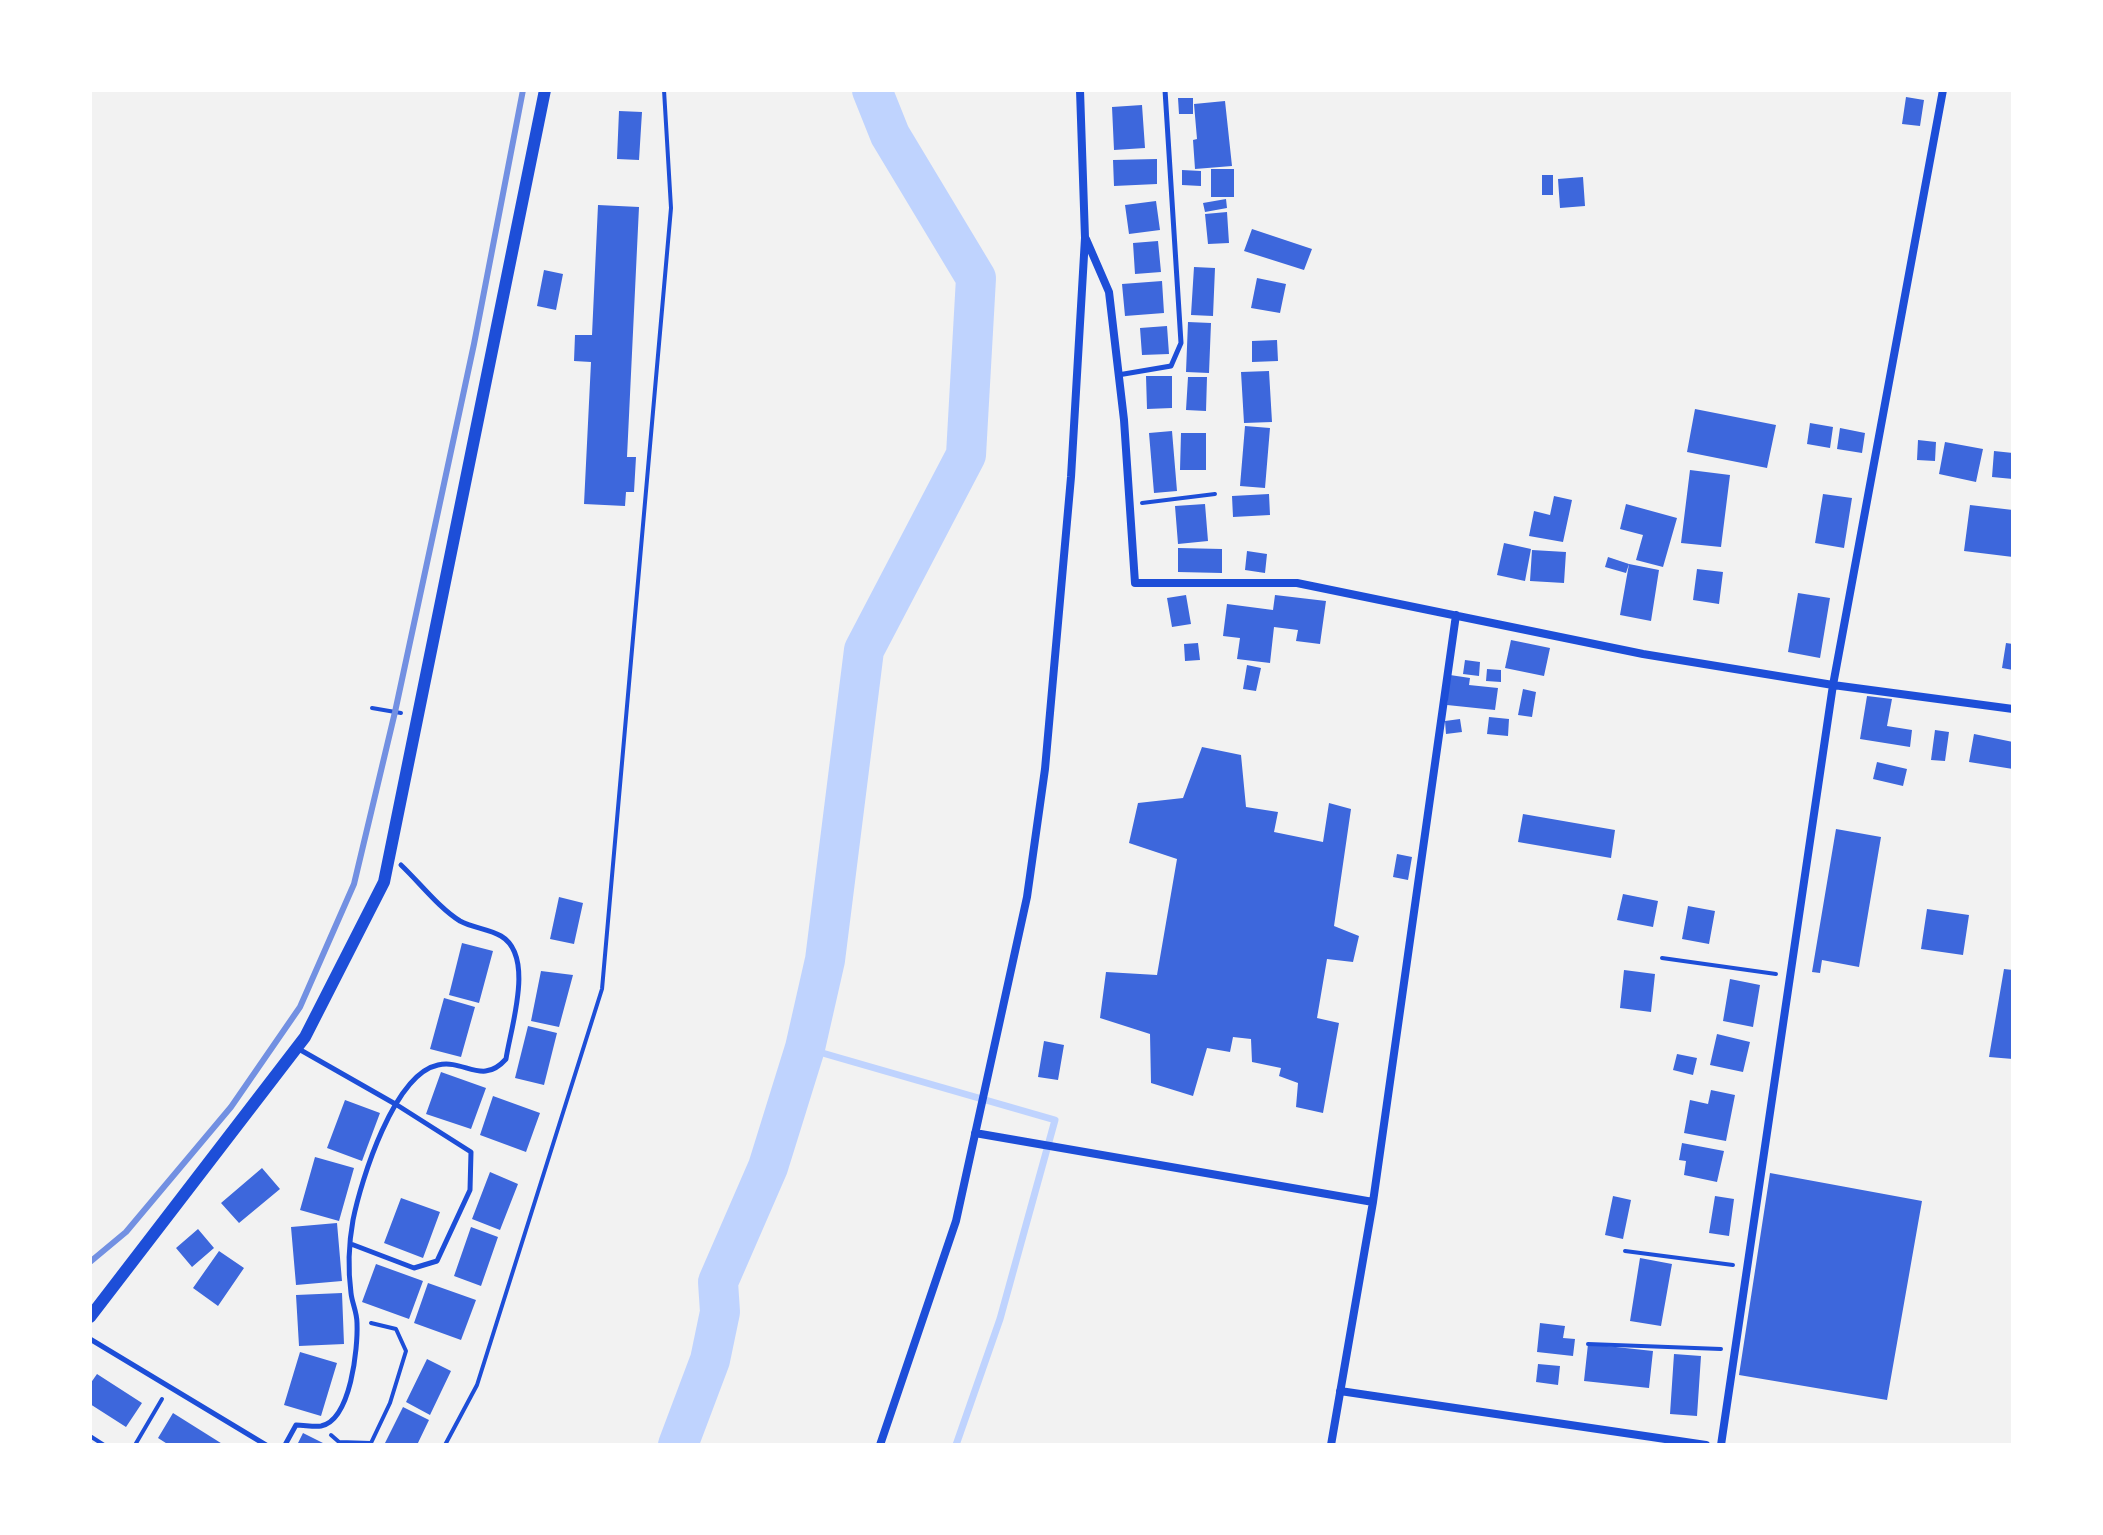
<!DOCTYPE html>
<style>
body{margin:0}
#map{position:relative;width:2103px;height:1535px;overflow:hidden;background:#f2f2f2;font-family:Poppins,sans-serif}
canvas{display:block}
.frame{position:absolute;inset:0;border:92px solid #fff;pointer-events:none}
</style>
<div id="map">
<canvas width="2103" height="1535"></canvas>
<div class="frame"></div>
</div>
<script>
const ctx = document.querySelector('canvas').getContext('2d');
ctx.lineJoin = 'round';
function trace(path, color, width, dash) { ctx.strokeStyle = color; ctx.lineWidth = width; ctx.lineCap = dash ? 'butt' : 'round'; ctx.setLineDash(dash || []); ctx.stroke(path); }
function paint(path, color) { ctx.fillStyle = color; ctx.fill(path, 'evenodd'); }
trace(new Path2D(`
 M 805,1048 L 1055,1120 L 1000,1319 L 956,1445`), '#bfd3fe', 7);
trace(new Path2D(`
 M 678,1445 L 710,1360 L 720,1312 L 718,1282 L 768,1167 L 805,1048 L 825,960 L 864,650 L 966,455 L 976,278 L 890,135 L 872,90`), '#bfd3fe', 40);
paint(new Path2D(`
 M 1906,97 L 1924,100 L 1920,126 L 1902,124 Z
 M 1178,98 L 1193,98 L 1193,114 L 1179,114 Z
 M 1225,101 L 1232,166 L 1195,169 L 1193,140 L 1197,139 L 1194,104 Z
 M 1142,105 L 1145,148 L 1114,150 L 1112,107 Z
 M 619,111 L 642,112 L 639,160 L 617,159 Z
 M 1157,159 L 1157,184 L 1114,186 L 1113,160 Z
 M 1211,169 L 1234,169 L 1234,197 L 1211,197 Z
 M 1182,170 L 1201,171 L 1201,186 L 1182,185 Z
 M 1542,175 L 1553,175 L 1553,195 L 1542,195 Z
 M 1583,177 L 1585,206 L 1560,208 L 1558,179 Z
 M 1226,199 L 1227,208 L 1205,212 L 1203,203 Z
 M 1156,201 L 1160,230 L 1129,234 L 1125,205 Z
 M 598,205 L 639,207 L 627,457 L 636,457 L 634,492 L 626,492 L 625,506 L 584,504 L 591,362 L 574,361 L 575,335 L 592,335 Z
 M 1227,212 L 1229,243 L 1208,244 L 1205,214 Z
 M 1252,229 L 1312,249 L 1304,270 L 1244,251 Z
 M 1158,241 L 1161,272 L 1135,274 L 1133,243 Z
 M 1194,267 L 1215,268 L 1213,316 L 1191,315 Z
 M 544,270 L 563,274 L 556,310 L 537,306 Z
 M 1257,278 L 1286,284 L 1280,313 L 1251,308 Z
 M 1162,281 L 1164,313 L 1125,316 L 1122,284 Z
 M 1188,322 L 1211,323 L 1209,373 L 1186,372 Z
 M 1167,326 L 1169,354 L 1142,355 L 1140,328 Z
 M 1277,340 L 1278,361 L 1252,362 L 1252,341 Z
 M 1269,371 L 1272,422 L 1244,423 L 1241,372 Z
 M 1146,376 L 1172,376 L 1172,408 L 1147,409 Z
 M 1188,377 L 1207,377 L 1206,411 L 1186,410 Z
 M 1695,409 L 1776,425 L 1767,468 L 1687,452 Z
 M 1810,423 L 1833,427 L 1830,448 L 1807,444 Z
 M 1245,426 L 1270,428 L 1265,488 L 1240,486 Z
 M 1840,428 L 1865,433 L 1862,453 L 1837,449 Z
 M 1172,431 L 1177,491 L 1154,493 L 1149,433 Z
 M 1181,433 L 1206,433 L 1206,470 L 1180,470 Z
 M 1918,440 L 1936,442 L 1935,461 L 1917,460 Z
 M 1945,442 L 1983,449 L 1976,482 L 1939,474 Z
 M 1994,451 L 2013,453 L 2013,479 L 1992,477 Z
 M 1690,470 L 1730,475 L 1721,547 L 1681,543 Z
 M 1269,494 L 1270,515 L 1233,517 L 1232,496 Z
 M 1823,494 L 1852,498 L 1844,548 L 1815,543 Z
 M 1554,496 L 1572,500 L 1563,542 L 1529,536 L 1534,511 L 1550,515 Z
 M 1205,504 L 1208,541 L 1178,544 L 1175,506 Z
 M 1626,504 L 1677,518 L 1663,567 L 1636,560 L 1643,535 L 1620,529 Z
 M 1970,505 L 2013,510 L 2013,557 L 1964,551 Z
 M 1504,543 L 1531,549 L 1525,581 L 1497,575 Z
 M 1178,548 L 1222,549 L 1222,573 L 1178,572 Z
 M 1532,550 L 1566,552 L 1564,583 L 1530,581 Z
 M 1247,551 L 1267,554 L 1265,573 L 1245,570 Z
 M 1608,557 L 1629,564 L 1626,573 L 1605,567 Z
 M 1629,564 L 1659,570 L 1651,621 L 1620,615 Z
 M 1697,569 L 1723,572 L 1719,604 L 1693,600 Z
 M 1798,593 L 1830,598 L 1820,658 L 1788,652 Z
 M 1186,595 L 1191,624 L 1172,627 L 1167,598 Z
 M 1275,595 L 1326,601 L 1320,644 L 1296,641 L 1298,630 L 1274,627 L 1270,663 L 1237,659 L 1240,638 L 1223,636 L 1227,604 L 1273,610 Z
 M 1511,640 L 1550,648 L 1544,676 L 1505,668 Z
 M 1198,643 L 1200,660 L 1185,661 L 1184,644 Z
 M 2006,643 L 2013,644 L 2013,670 L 2002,668 Z
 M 1465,660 L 1480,662 L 1479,676 L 1463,674 Z
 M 1247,665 L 1261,668 L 1256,691 L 1243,689 Z
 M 1487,669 L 1501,670 L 1501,682 L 1486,681 Z
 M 1450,675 L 1470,678 L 1469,685 L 1498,688 L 1495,710 L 1447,705 Z
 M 1523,689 L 1536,692 L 1532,717 L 1518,715 Z
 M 1867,696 L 1892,699 L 1887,726 L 1912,730 L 1910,747 L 1860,739 Z
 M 1489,717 L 1509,719 L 1508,736 L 1487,734 Z
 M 1460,719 L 1462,732 L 1446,734 L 1445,721 Z
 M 1935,730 L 1949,732 L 1945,761 L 1931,760 Z
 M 1974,734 L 2013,742 L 2013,769 L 1969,762 Z
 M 1202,747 L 1241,755 L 1246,807 L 1278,812 L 1274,832 L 1323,842 L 1329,803 L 1351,809 L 1334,926 L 1359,936 L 1353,962 L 1327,959 L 1317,1018 L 1339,1023 L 1323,1113 L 1296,1107 L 1298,1083 L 1279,1076 L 1281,1068 L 1252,1062 L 1251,1039 L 1233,1037 L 1230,1052 L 1207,1048 L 1193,1096 L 1151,1083 L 1150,1034 L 1100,1018 L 1106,972 L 1157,975 L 1177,859 L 1129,843 L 1138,803 L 1183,798 Z
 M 1877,762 L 1907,769 L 1903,786 L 1873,779 Z
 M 1523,814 L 1615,830 L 1611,858 L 1518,842 Z
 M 1836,829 L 1881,837 L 1859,967 L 1822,960 L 1820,973 L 1812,972 Z
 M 1397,854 L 1412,857 L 1408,880 L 1393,877 Z
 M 1623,894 L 1658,901 L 1653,927 L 1617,920 Z
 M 559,897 L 583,903 L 574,944 L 550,939 Z
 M 1688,906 L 1715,911 L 1709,944 L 1682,939 Z
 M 1927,909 L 1969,915 L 1963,955 L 1921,949 Z
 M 462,943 L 493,951 L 479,1003 L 449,995 Z
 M 2004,969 L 2013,970 L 2013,1059 L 1989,1057 Z
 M 1624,970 L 1655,974 L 1651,1012 L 1620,1008 Z
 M 541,971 L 573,975 L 559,1027 L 531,1021 Z
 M 1730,979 L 1760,985 L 1753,1027 L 1723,1021 Z
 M 444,998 L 475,1007 L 461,1057 L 430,1049 Z
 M 528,1026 L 557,1033 L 544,1085 L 515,1078 Z
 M 1717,1034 L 1750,1042 L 1743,1072 L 1710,1065 Z
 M 1044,1041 L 1064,1045 L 1058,1080 L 1038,1077 Z
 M 1677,1054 L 1697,1058 L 1693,1075 L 1673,1070 Z
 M 441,1072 L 486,1088 L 471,1129 L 426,1114 Z
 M 1711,1090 L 1735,1095 L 1726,1141 L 1684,1133 L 1690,1100 L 1708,1104 Z
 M 493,1096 L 540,1113 L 526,1152 L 480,1135 Z
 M 345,1100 L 380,1113 L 362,1161 L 327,1148 Z
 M 1682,1143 L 1724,1151 L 1717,1182 L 1684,1175 L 1686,1161 L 1679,1160 Z
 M 315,1157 L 354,1168 L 339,1221 L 300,1210 Z
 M 262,1168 L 280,1189 L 239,1223 L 221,1203 Z
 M 490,1172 L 518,1184 L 500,1230 L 472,1219 Z
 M 1770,1173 L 1922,1201 L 1887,1400 L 1739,1375 Z
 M 1613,1196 L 1631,1200 L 1623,1239 L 1605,1235 Z
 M 1715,1196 L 1734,1199 L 1729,1236 L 1709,1233 Z
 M 401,1198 L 440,1212 L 423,1258 L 384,1243 Z
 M 337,1223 L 342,1281 L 296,1285 L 291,1227 Z
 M 471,1227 L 498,1237 L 481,1286 L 454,1276 Z
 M 198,1229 L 214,1248 L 192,1267 L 176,1248 Z
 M 219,1251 L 244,1268 L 218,1306 L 193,1288 Z
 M 1640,1258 L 1672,1264 L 1661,1326 L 1630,1321 Z
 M 376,1264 L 423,1281 L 409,1319 L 362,1302 Z
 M 428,1283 L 476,1300 L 461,1340 L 414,1323 Z
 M 342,1293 L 344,1344 L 299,1346 L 296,1295 Z
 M 1540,1323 L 1565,1326 L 1563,1338 L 1575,1339 L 1573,1356 L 1537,1352 Z
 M 1588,1344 L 1653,1351 L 1649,1388 L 1584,1381 Z
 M 300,1352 L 337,1363 L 321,1416 L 284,1405 Z
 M 1674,1354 L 1701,1356 L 1697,1416 L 1670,1414 Z
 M 427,1359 L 451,1371 L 430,1415 L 406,1402 Z
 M 1538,1364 L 1560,1366 L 1558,1385 L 1536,1382 Z
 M 97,1374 L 142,1403 L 126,1427 L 90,1404 L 90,1384 Z
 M 403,1407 L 429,1420 L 417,1445 L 384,1445 Z
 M 173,1413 L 224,1445 L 169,1445 L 158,1438 Z
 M 303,1433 L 327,1445 L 297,1445 Z`), '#3d67dc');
trace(new Path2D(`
 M 1142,503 L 1215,494
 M 372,708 L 401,713
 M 1662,958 L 1776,974
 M 1625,1251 L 1733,1265
 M 1588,1344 L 1721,1349
 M 331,1435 L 339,1442 L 371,1443 L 390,1403 L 406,1351 L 396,1329 L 371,1323
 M 90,1436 L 104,1445
 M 135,1445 L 162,1399
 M 445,1445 L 477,1385 L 602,989 L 671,208 L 664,90`), '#1d4ed8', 4);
trace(new Path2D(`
 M 1118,375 L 1171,366 L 1181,343 L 1165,90
 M 297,1048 L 397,1105 L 471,1152 L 470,1190 L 437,1261 L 414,1268 L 351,1244
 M 90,1339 L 266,1445
 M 285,1445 L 296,1425 C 304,1425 314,1427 321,1426 C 351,1420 358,1348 357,1323 C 357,1312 352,1303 351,1293 C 348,1270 349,1242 353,1220 C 361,1180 394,1074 438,1065 C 465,1059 482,1086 506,1059 C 511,1026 535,956 501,936 C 489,929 473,928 460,921 C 439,908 420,883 401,865`), '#1d4ed8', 5);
trace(new Path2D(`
 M 1086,239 L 1109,292 L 1124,420 L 1135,583 L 1297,583 L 1643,654 L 1833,685 L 2013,709
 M 975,1133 L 1373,1202
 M 1340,1391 L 1706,1445
 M 880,1445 L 956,1221 L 1027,897 L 1045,769 L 1071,477 L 1085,238 L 1080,90
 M 1331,1445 L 1373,1202 L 1456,615
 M 1721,1445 L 1833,685 L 1943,90`), '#1d4ed8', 8);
trace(new Path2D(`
 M 90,1317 L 305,1037 L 384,882 L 545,90`), '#1d4ed8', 12);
trace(new Path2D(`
 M 90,1262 L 126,1232 L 231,1107 L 300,1007 L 354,884 L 395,712 L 474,344 L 523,90`), '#7290e2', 6);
</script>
